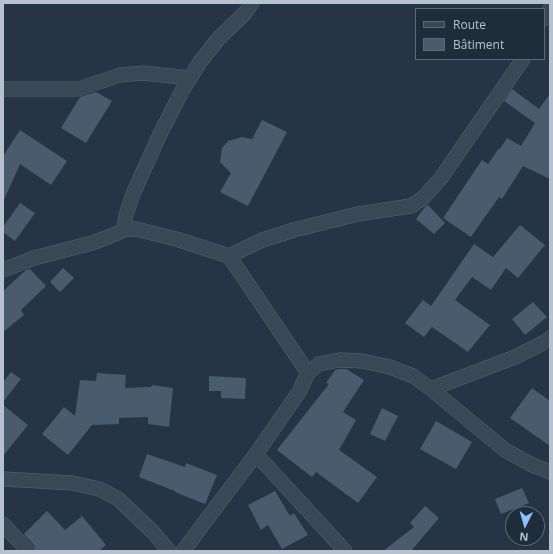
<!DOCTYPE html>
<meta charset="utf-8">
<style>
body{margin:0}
#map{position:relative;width:553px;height:554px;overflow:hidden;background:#263545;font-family:"Open Sans",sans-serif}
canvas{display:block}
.frame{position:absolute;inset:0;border:4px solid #b8c2ce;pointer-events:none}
.legend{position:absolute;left:415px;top:8px;width:130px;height:52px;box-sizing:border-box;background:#1f2c3a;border:1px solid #5c6875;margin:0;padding:5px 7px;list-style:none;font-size:12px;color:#b8c2ce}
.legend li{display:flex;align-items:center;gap:8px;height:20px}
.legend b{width:20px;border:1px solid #5c6875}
.north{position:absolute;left:505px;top:506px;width:40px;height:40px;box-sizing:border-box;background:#1f2c3a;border:1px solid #5c6875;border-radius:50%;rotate:185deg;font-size:11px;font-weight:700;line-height:16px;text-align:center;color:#b8c2ce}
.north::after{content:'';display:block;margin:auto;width:14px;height:18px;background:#8cc0ff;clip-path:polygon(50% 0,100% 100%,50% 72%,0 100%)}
</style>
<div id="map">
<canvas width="553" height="554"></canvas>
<div class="frame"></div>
<ul class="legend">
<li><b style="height:5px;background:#3a4755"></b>Route</li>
<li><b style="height:11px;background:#495b6c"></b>Bâtiment</li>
</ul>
<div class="north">N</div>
</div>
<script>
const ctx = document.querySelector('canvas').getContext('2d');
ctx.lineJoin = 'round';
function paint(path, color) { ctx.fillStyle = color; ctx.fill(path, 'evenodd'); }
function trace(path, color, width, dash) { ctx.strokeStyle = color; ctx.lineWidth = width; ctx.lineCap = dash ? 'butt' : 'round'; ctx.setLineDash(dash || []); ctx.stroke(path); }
paint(new Path2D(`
 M 512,89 L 539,109 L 550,94 L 550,179 L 523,166 L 502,199 L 499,197 L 471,237 L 443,218 L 482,160 L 488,164 L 499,148 L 500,149 L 507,138 L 521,146 L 535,123 L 504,101 Z
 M 96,92 L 112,101 L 86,143 L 61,128 L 80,97 Z
 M 262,120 L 287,132 L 248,206 L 220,192 L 231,173 L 220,162 L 222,148 L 228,141 L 242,137 L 252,139 Z
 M 20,130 L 67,161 L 51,185 L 20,164 L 3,202 L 3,156 Z
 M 20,203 L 35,213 L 15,241 L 3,232 L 3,227 Z
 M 428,205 L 445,223 L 434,234 L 416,219 L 425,207 Z
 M 520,225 L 545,245 L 518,278 L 506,268 L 491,290 L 472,277 L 455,300 L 490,325 L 468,352 L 432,327 L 424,337 L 405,323 L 423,300 L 431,306 L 474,244 L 493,257 Z
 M 63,268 L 74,278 L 60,292 L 50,282 Z
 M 30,269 L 46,286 L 21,310 L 24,315 L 3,332 L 3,291 L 26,270 Z
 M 533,302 L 547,317 L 525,335 L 512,319 Z
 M 340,369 L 346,369 L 364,380 L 343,412 L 356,420 L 339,450 L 377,477 L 358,503 L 316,472 L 312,477 L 277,450 L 329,384 L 326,383 L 335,370 Z
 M 11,372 L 21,379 L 3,402 L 3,382 Z
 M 97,373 L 126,375 L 125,388 L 151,387 L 152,385 L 173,388 L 169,427 L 148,424 L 148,417 L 119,418 L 119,424 L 92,425 L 68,455 L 42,434 L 64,407 L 75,416 L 80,380 L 96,381 Z
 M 209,376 L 246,378 L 245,399 L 221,398 L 221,391 L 209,391 Z
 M 532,388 L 550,401 L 550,446 L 510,418 Z
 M 3,405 L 28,425 L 3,456 Z
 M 382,408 L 398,416 L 385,441 L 370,434 Z
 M 436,421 L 472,442 L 456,469 L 420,449 Z
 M 147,454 L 185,467 L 186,463 L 217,475 L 205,504 L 175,492 L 175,491 L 139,477 Z
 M 522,488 L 529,503 L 501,514 L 495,499 Z
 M 275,491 L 290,516 L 294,513 L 308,535 L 282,549 L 268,525 L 261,530 L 248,505 Z
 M 425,506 L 439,518 L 411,551 L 383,551 L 414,527 L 410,523 Z
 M 47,511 L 65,530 L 82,516 L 106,545 L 99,551 L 36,551 L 34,545 L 24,534 Z`), '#495b6c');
const minor = new Path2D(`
 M 252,3 L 245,13 L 219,38 L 200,62 L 182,91 L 160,134 L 133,194 L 126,215 L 124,230 L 136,229 L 176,239 L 229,256 L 308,373
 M 544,19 L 550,9
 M 3,89 L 78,89 L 120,75 L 143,73 L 190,78
 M 229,256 L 262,240 L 294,230 L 358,214 L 411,206 L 423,198 L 441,178 L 523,59
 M 3,270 L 34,258 L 92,243 L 111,236 L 124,230
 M 431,389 L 515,357 L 543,343 L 550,338
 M 256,454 L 345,551
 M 3,479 L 73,483 L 99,489 L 117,498 L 153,532 L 169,551
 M 3,524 L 28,551
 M 183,551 L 256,454 L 299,392 L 308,373 L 319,364 L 339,360 L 362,361 L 390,367 L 413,376 L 431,389 L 505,450 L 532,465 L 550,472`);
trace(minor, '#596572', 15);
trace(minor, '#3a4755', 14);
</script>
